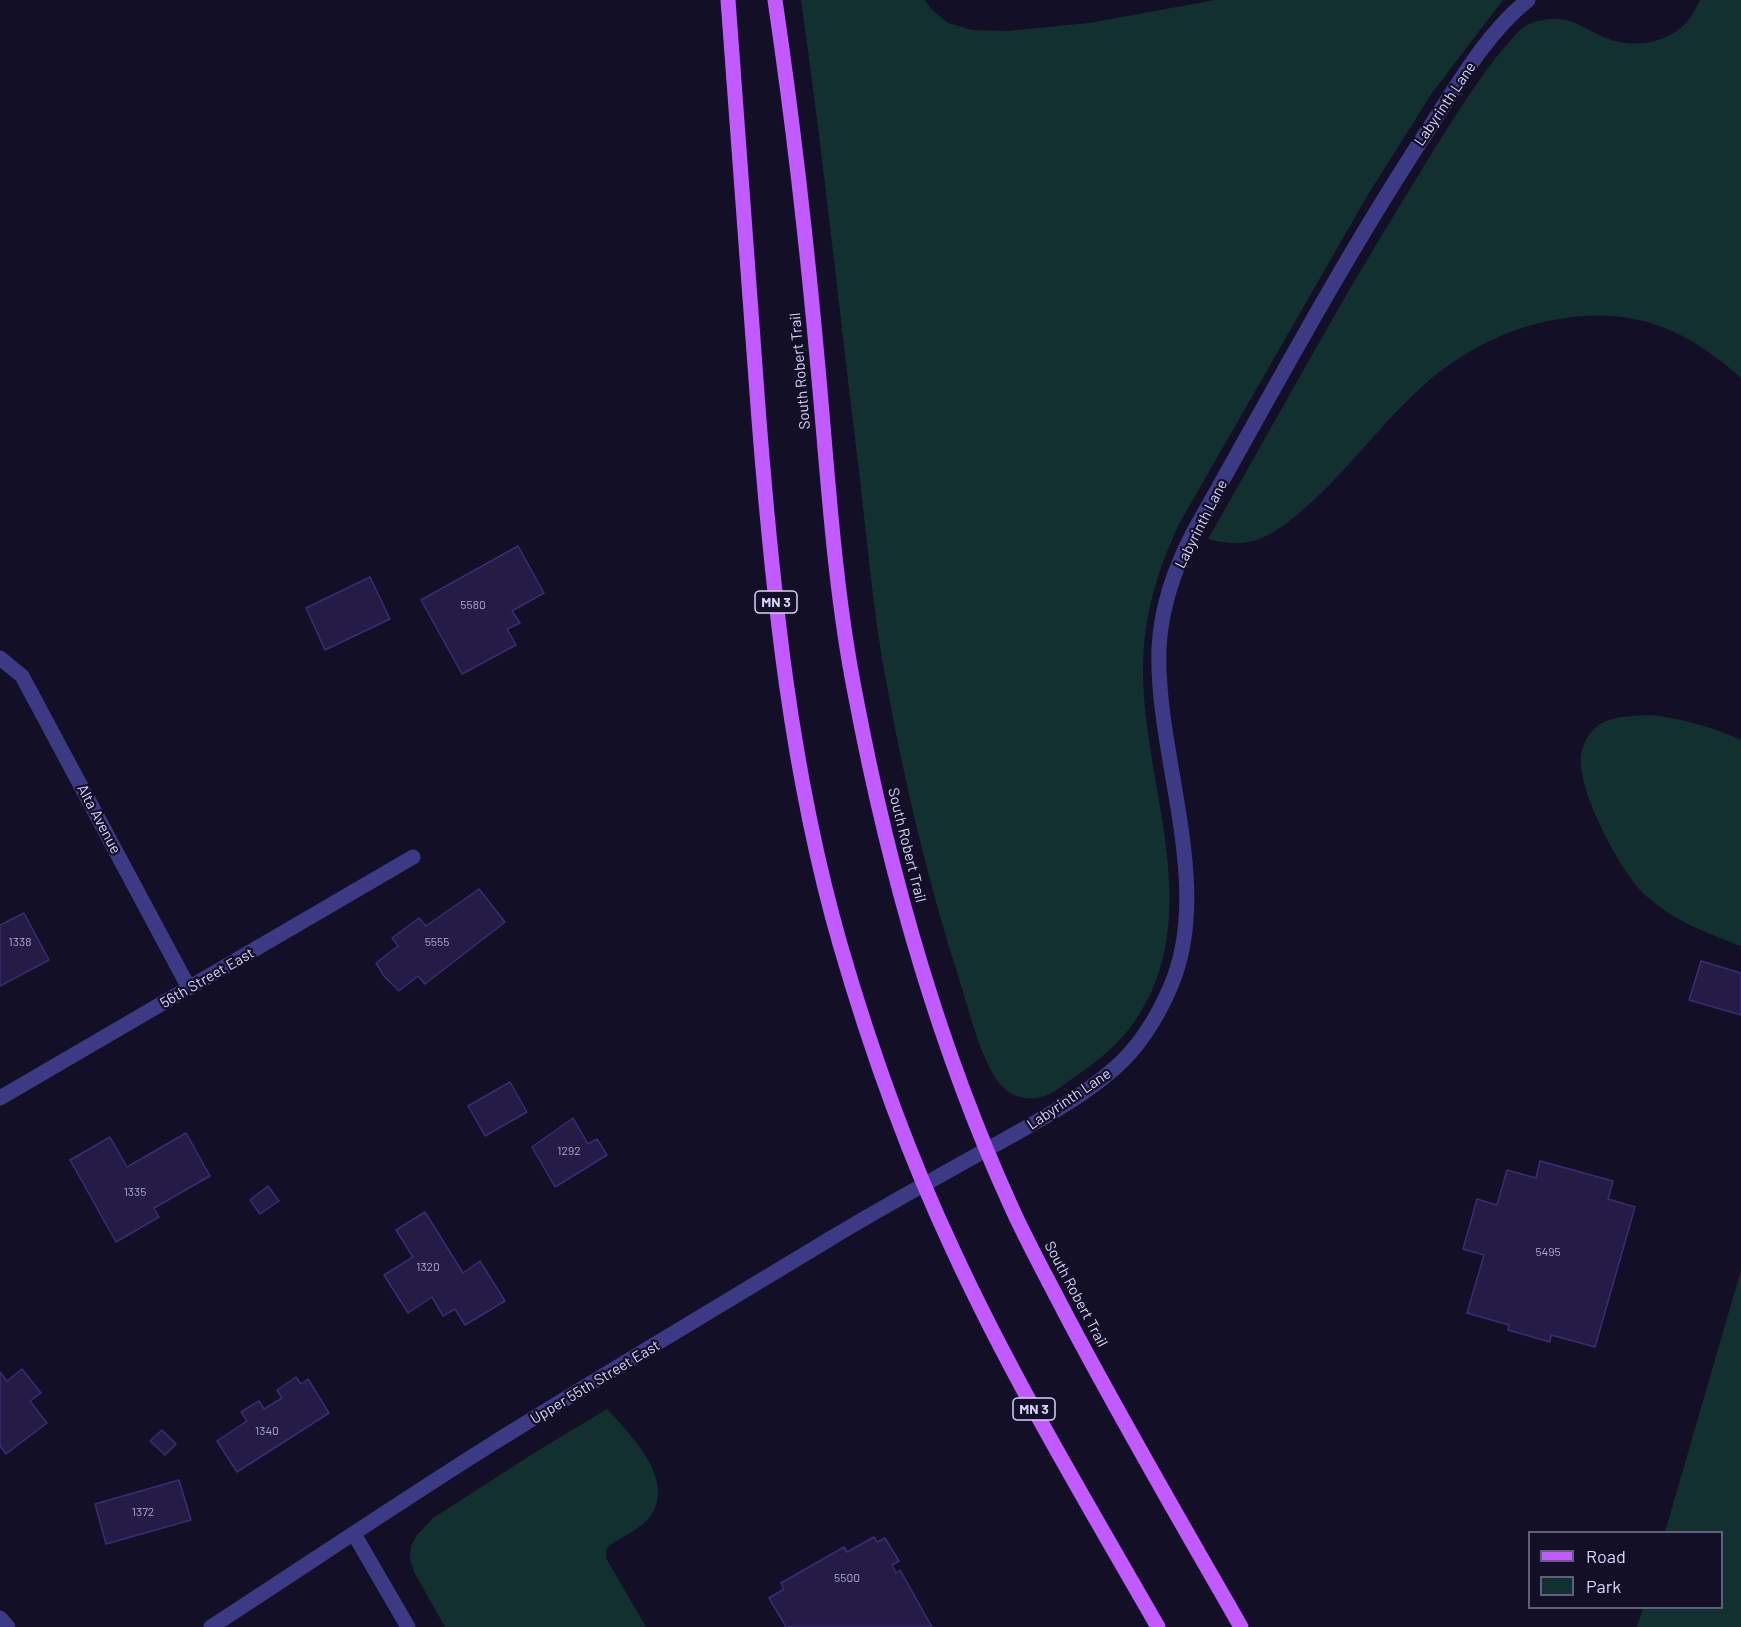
<!DOCTYPE html>
<style>
body{margin:0}
#map{position:relative;width:1741px;height:1627px;overflow:hidden;background:#130f26;font-family:Barlow,sans-serif}
canvas{display:block}
.legend{position:absolute;left:1528px;top:1531px;width:195px;height:78px;box-sizing:border-box;background:#130f26;border:2px solid #625e7d;margin:0;padding:8px 10px;list-style:none;font-size:18px;color:#d9d4ff}
.legend li{display:flex;align-items:center;gap:12px;height:30px}
.legend b{width:30px;border:2px solid #625e7d}
</style>
<div id="map">
<canvas width="1741" height="1627"></canvas>
<ul class="legend">
<li><b style="height:8px;background:#c25bff"></b>Road</li>
<li><b style="height:16px;background:#12302f"></b>Park</li>
</ul>
</div>
<script>
const ctx = document.querySelector('canvas').getContext('2d');
ctx.lineJoin = 'round';
function paint(path, color) { ctx.fillStyle = color; ctx.fill(path, 'evenodd'); }
function trace(path, color, width, dash) { ctx.strokeStyle = color; ctx.lineWidth = width; ctx.lineCap = dash ? 'butt' : 'round'; ctx.setLineDash(dash || []); ctx.stroke(path); }
function write(font, color, halo, rows, align = 'center') {
  ctx.font = font + ' Barlow,sans-serif'; ctx.lineWidth = 4.5; ctx.setLineDash([]); ctx.textBaseline = 'middle'; ctx.strokeStyle = halo; ctx.fillStyle = color; for (const [text, x, y, turn = 0] of rows) {
    ctx.save(); ctx.translate(x, y); ctx.rotate((+turn || 0) * Math.PI / 180); ctx.textAlign = isNaN(turn) ? turn : align; if (halo) ctx.strokeText(text, 0, 0); ctx.fillText(text, 0, 0); ctx.restore();
  }
}
paint(new Path2D(`
 M 801,0 L 925,0 L 931,9 L 948,23 L 972,30 L 1007,31 L 1089,23 L 1215,0 L 1503,0 L 1432,93 L 1366,198 L 1179,524 C 1157,571 1143,618 1143,670 C 1143,787 1208,914 1135,1021 C 1118,1046 1094,1064 1069,1081 C 1062,1086 1055,1092 1047,1095 C 1033,1101 1016,1099 1005,1089 C 983,1070 969,1010 960,982 C 929,885 905,786 887,686 C 873,613 867,538 858,463 C 839,309 823,154 801,0 Z
 M 1700,0 L 1741,0 L 1741,378 C 1691,333 1641,309 1573,317 C 1519,323 1475,344 1433,377 C 1386,416 1352,467 1306,507 C 1290,521 1274,535 1253,541 C 1237,545 1223,543 1208,539 C 1275,422 1339,303 1410,189 C 1441,139 1478,74 1518,32 C 1524,26 1530,23 1538,21 C 1569,13 1580,27 1606,38 C 1632,49 1666,44 1686,23 C 1692,16 1696,8 1700,0 Z
 M 1652,715 C 1683,719 1713,727 1741,740 L 1741,946 C 1705,932 1675,922 1645,895 C 1620,871 1577,790 1581,756 C 1582,746 1587,735 1595,728 C 1610,715 1633,716 1652,715 Z
 M 1741,1270 L 1741,1627 L 1637,1627 L 1643,1608 L 1722,1608 L 1722,1532 L 1665,1532 Z
 M 607,1409 C 631,1435 678,1482 649,1518 C 640,1529 622,1537 610,1545 L 606,1550 L 606,1558 L 646,1627 L 445,1627 L 414,1572 L 410,1559 L 411,1546 L 417,1535 L 433,1518 L 542,1448 Z`), '#12302f');
const building = new Path2D(`
 M 518,546 L 544,593 L 512,611 L 520,623 L 507,629 L 516,645 L 462,674 L 421,600 Z
 M 370,577 L 390,619 L 325,650 L 306,608 Z
 M 479,889 L 505,922 L 425,984 L 418,976 L 399,991 L 384,976 L 376,963 L 398,946 L 392,938 L 419,918 L 426,926 Z
 M 24,913 L 49,960 L 0,986 L 0,925 Z
 M 1701,961 L 1741,973 L 1741,1015 L 1689,1000 Z
 M 510,1082 L 527,1112 L 485,1136 L 468,1106 Z
 M 573,1118 L 588,1144 L 597,1139 L 607,1155 L 555,1187 L 532,1147 Z
 M 186,1133 L 210,1176 L 154,1208 L 159,1217 L 116,1242 L 70,1160 L 110,1137 L 127,1167 Z
 M 1540,1161 L 1613,1181 L 1608,1199 L 1635,1207 L 1595,1347 L 1551,1335 L 1550,1342 L 1508,1330 L 1509,1325 L 1467,1313 L 1484,1255 L 1463,1249 L 1477,1199 L 1497,1205 L 1507,1170 L 1536,1178 Z
 M 268,1186 L 279,1201 L 260,1214 L 250,1200 Z
 M 425,1212 L 463,1273 L 480,1261 L 505,1301 L 465,1325 L 455,1309 L 443,1316 L 432,1297 L 408,1313 L 384,1275 L 413,1257 L 396,1230 Z
 M 22,1369 L 41,1393 L 30,1401 L 47,1423 L 6,1454 L 0,1446 L 0,1372 L 7,1381 Z
 M 296,1377 L 301,1384 L 308,1379 L 329,1413 L 237,1472 L 217,1441 L 247,1421 L 241,1412 L 259,1401 L 264,1409 L 282,1398 L 277,1390 Z
 M 162,1430 L 176,1444 L 165,1455 L 150,1441 Z
 M 179,1480 L 191,1520 L 106,1544 L 95,1504 Z
 M 874,1537 L 877,1542 L 885,1538 L 899,1561 L 892,1565 L 896,1573 L 900,1570 L 932,1627 L 786,1627 L 769,1598 L 784,1589 L 781,1583 L 844,1547 L 847,1552 Z`);
paint(building, '#241b47');
trace(building, '#3b2d73', 1.5);
trace(new Path2D(`
 M 0,658 L 22,676 L 189,988
 M 0,1098 L 413,857
 M 354,1534 L 408,1627
 M 0,1618 L 8,1627
 M 211,1627 C 305,1566 398,1503 492,1444 C 603,1375 716,1308 828,1240 C 879,1209 932,1180 984,1151 C 1029,1126 1076,1102 1115,1068 C 1141,1045 1157,1018 1170,988 C 1215,887 1155,755 1159,648 C 1161,608 1175,567 1194,531 C 1270,397 1343,259 1428,130 C 1456,87 1487,32 1528,0`), '#3d3a85', 15);
trace(new Path2D(`
 M 728,0 C 738,140 748,280 759,420 C 773,596 791,773 840,944 C 870,1048 907,1152 953,1250 C 1013,1380 1087,1503 1158,1627
 M 775,0 C 793,122 807,245 818,368 C 828,476 834,586 855,693 C 888,868 936,1041 1010,1204 C 1026,1240 1046,1276 1064,1311 C 1120,1418 1181,1522 1241,1627`), '#c25bff', 15);
write('12px', '#aca6d1', null, [
 ["5580",473,605],
 ["1338",20,942],
 ["5555",437,942],
 ["1292",569,1151],
 ["1335",135,1192],
 ["5495",1548,1252],
 ["1320",428,1267],
 ["1340",267,1431],
 ["1372",143,1512],
 ["5500",847,1578]
]);
for (const [x, y, w] of [
 [776,602,42],
 [1034,1409,42]
]) { const box = new Path2D(); box.roundRect(x - w / 2, y - 11, w, 22, 4.5); ctx.fillStyle = '#130f26'; ctx.fill(box); trace(box, '#d9d4ff', 1.5); }
write('bold 14px', '#d9d4ff', null, [
 ["MN 3",776,602],
 ["MN 3",1034,1409]
]);
write('15px', '#d9d4ff', '#130f26', [
 ["Labyrinth Lane",1445,104,-56],
 ["South Robert Trail",800,371,-95],
 ["Labyrinth Lane",1201,524,-63],
 ["Alta Avenue",99,819,62],
 ["South Robert Trail",907,845,76],
 ["56th Street East",207,978,-30],
 ["Labyrinth Lane",1069,1099,-34],
 ["South Robert Trail",1076,1294,62],
 ["Upper 55th Street East",595,1382,-31]
]);
</script>
